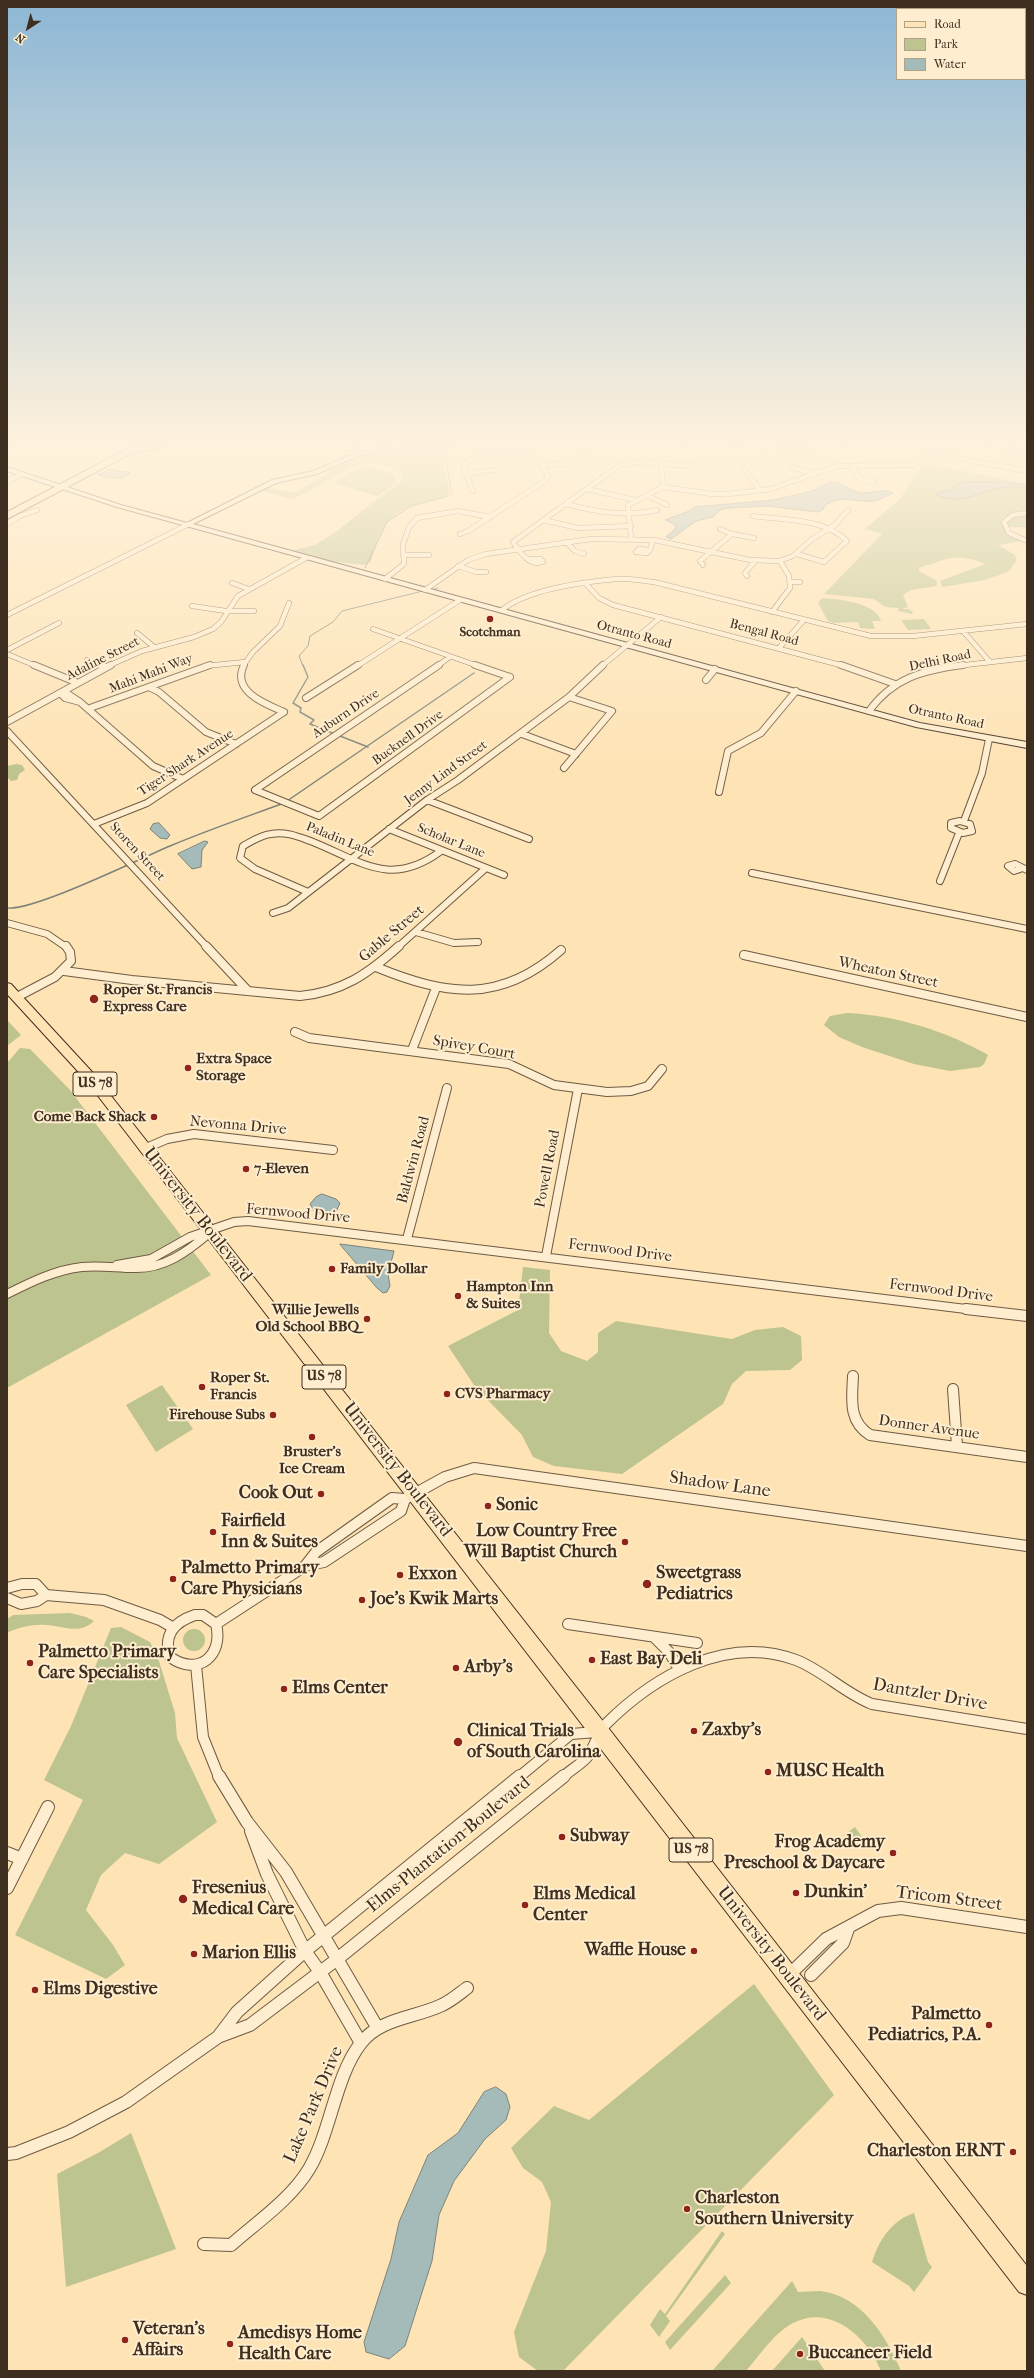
<!DOCTYPE html>
<style>
body{margin:0}
#map{position:relative;width:1034px;height:2378px;overflow:hidden;background:#fee3b4;font-family:"IM FELL French Canon",serif}
canvas{display:block}
.frame{position:absolute;inset:0;border:8px solid #3e2e1f;pointer-events:none}
.legend{position:absolute;left:896px;top:8px;width:130px;height:72px;box-sizing:border-box;background:#feedce;border:1px solid #b1a188;margin:0;padding:5px 7px;list-style:none;font-size:12px;color:#3e2e1f}
.legend li{display:flex;align-items:center;gap:8px;height:20px}
.legend b{width:20px;border:1px solid #b1a188}
.north{position:absolute;left:8px;top:8px;width:40px;height:40px;-webkit-text-stroke:3px #feedce;paint-order:stroke;rotate:216deg;font-size:11px;font-weight:700;line-height:16px;text-align:center;color:#3e2e1f}
.north::after{content:'';display:block;margin:auto;width:14px;height:18px;background:#3e2e1f;clip-path:polygon(50% 0,100% 100%,50% 72%,0 100%)}
</style>
<div id="map">
<canvas width="1034" height="2378"></canvas>
<div class="frame"></div>
<ul class="legend">
<li><b style="height:5px;background:#fee3b4"></b>Road</li>
<li><b style="height:11px;background:#bdc48f"></b>Park</li>
<li><b style="height:11px;background:#a5bbb9"></b>Water</li>
</ul>
<div class="north">N</div>
</div>
<script>
const ctx = document.querySelector('canvas').getContext('2d');
ctx.lineJoin = 'round';
function paint(path, color) { ctx.fillStyle = color; ctx.fill(path, 'evenodd'); }
function trace(path, color, width, dash) { ctx.strokeStyle = color; ctx.lineWidth = width; ctx.lineCap = dash ? 'butt' : 'round'; ctx.setLineDash(dash || []); ctx.stroke(path); }
function write(font, color, halo, rows, align = 'center') {
  ctx.font = font + ' "IM FELL French Canon",serif'; ctx.lineWidth = 4; ctx.setLineDash([]); ctx.textBaseline = 'middle'; ctx.strokeStyle = halo; ctx.fillStyle = color; for (const [text, x, y, turn = 0] of rows) {
    ctx.save(); ctx.translate(x, y); ctx.rotate((+turn || 0) * Math.PI / 180); ctx.textAlign = isNaN(turn) ? turn : align; if (halo) ctx.strokeText(text, 0, 0); ctx.fillText(text, 0, 0); ctx.restore();
  }
}
paint(new Path2D(`
 M 397,447 L 457,447 L 446,454 L 442,460 L 450,492 C 443,500 435,499 425,502 C 388,512 380,526 371,562 L 364,565 L 319,560 L 293,552 L 295,550 L 315,545 L 336,532 L 377,499 L 400,483 L 403,478 L 402,474 C 360,444 329,486 291,499 L 260,490 L 270,488 L 295,493 L 353,458 Z
 M 923,463 L 1027,484 L 1027,527 L 1007,527 L 1008,531 L 1027,540 L 999,545 L 1015,555 L 1017,560 L 1008,572 L 985,580 L 942,587 L 940,581 L 985,564 C 955,552 949,559 919,568 L 919,571 L 937,581 L 937,586 L 911,590 L 903,595 L 908,607 L 902,609 L 909,609 L 913,612 L 912,614 L 898,611 L 899,608 L 885,607 L 874,599 L 824,594 L 882,534 L 865,529 L 900,499 Z
 M 363,465 L 392,473 L 397,483 L 377,496 L 334,483 Z
 M 822,598 C 837,599 876,602 881,621 L 872,621 L 875,629 L 860,628 L 858,622 L 833,623 L 828,621 L 818,603 Z
 M 924,619 L 931,629 L 908,630 L 901,620 Z
 M 16,764 L 22,765 L 25,770 L 19,774 L 17,780 L 11,781 L 7,777 L 7,766 Z
 M 847,1013 C 894,1015 947,1031 988,1055 L 984,1064 L 980,1067 L 950,1071 L 914,1064 L 862,1047 L 839,1037 L 824,1025 L 830,1016 Z
 M 7,1020 L 21,1035 L 7,1046 Z
 M 20,1048 L 30,1049 L 70,1090 L 211,1275 L 7,1388 L 7,1063 Z
 M 523,1267 L 550,1270 L 549,1333 L 561,1351 L 587,1361 L 598,1352 L 598,1333 L 616,1321 L 732,1339 L 755,1330 L 783,1327 L 801,1336 L 802,1360 L 790,1370 L 746,1371 L 732,1384 L 723,1404 L 622,1474 L 554,1466 L 533,1457 L 522,1435 L 476,1388 L 448,1346 L 518,1310 Z
 M 162,1385 L 193,1429 L 156,1452 L 126,1405 Z
 M 70,1613 L 86,1617 L 94,1621 C 79,1635 64,1626 46,1625 C 33,1624 19,1627 7,1633 L 7,1619 L 13,1615 Z
 M 121,1627 L 150,1642 L 158,1658 L 175,1713 L 177,1738 L 217,1822 L 159,1864 L 125,1853 L 101,1875 L 86,1910 L 113,1945 L 125,1965 L 106,1979 L 15,1935 L 83,1800 L 44,1780 L 71,1726 L 111,1628 Z
 M183 1640a11 11 0 1 1 22 0a11 11 0 1 1-22 0Z
 M 855,1827 L 864,1840 L 853,1847 L 844,1835 Z
 M 754,1984 L 834,2095 L 563,2371 L 538,2371 L 519,2357 L 514,2332 L 546,2251 L 551,2202 L 542,2182 L 523,2168 L 511,2148 L 554,2106 L 589,2120 Z
 M 131,2133 L 176,2249 L 66,2287 L 57,2174 L 98,2153 Z
 M 914,2213 L 928,2262 L 932,2267 L 914,2292 L 909,2286 L 872,2262 C 879,2240 891,2221 914,2213 Z
 M 722,2231 L 725,2234 L 666,2316 L 670,2321 L 659,2337 L 650,2325 L 660,2309 L 665,2314 Z
 M 725,2275 L 731,2283 L 670,2350 L 665,2342 Z
 M 792,2281 L 798,2292 C 805,2292 813,2291 820,2291 C 861,2295 887,2337 901,2371 L 881,2371 C 868,2338 831,2303 793,2323 C 774,2333 760,2355 746,2371 L 712,2371 Z
 M 802,2337 L 825,2371 L 772,2371 Z`), '#bdc48f');
const water = new Path2D(`
 M 111,469 L 131,473 L 119,479 L 98,475 Z
 M 831,482 C 843,482 852,493 864,493 C 873,493 885,488 893,493 C 889,495 878,501 873,501 C 854,503 843,493 824,506 L 824,509 L 818,512 L 767,506 L 729,508 L 720,510 L 713,517 L 696,521 L 671,539 L 666,537 L 676,528 L 674,524 L 665,520 L 687,512 L 695,507 L 773,500 L 809,492 Z
 M 966,482 L 1005,482 L 1027,485 L 1027,487 C 1018,487 1008,486 999,488 C 979,493 958,505 937,495 L 937,493 L 953,490 L 957,484 Z
 M 159,823 L 170,835 L 167,839 L 160,838 L 150,829 L 153,824 Z
 M 205,841 L 208,842 L 202,850 L 201,867 L 192,869 L 178,854 Z
 M 322,1194 L 336,1199 L 340,1203 L 335,1214 L 329,1216 L 314,1211 L 310,1204 L 316,1197 Z
 M 340,1244 L 394,1251 L 388,1274 L 390,1286 L 387,1292 L 383,1293 L 377,1288 Z
 M 496,2087 L 506,2094 L 510,2107 L 506,2120 L 485,2139 L 454,2181 L 439,2215 L 432,2261 L 405,2346 L 389,2359 L 366,2352 L 364,2342 L 391,2259 L 399,2222 L 428,2155 L 458,2133 L 484,2092 Z`);
paint(water, '#a5bbb9');
trace(water, '#7c837b', 1);
trace(new Path2D(`
 M 365,568 L 387,522 L 411,506 L 449,496 L 452,493 L 443,447
 M 432,590 L 438,588
 M 303,666 L 299,656 L 308,646 L 310,636 L 333,622 L 342,611 L 423,591`), '#7c837b', 1);
trace(new Path2D(`
 M 303,665 L 308,677 L 293,703 L 301,708 L 300,712 L 314,720 L 310,724 L 332,733
 M 340,736 L 368,747
 M 287,801 L 474,673
 M 7,908 C 34,911 139,859 170,846 C 208,830 246,817 284,803`), '#7c837b', 1.5);
const streetFar4 = new Path2D(`
 M 355,447 L 363,453
 M 686,447 L 794,450 L 883,447
 M 994,447 L 1027,454
 M 929,453 L 1027,471
 M 541,465 C 558,464 582,466 588,447
 M 852,466 L 858,477 L 873,482
 M 791,467 L 813,473
 M 743,468 L 760,490
 M 467,473 L 494,470
 M 7,482 L 22,474
 M 663,487 L 713,494 L 729,494 L 771,489 L 836,466 L 912,465 L 921,461 L 934,447
 M 587,489 L 635,500
 M 646,495 L 667,505
 M 566,504 C 597,512 626,517 657,510
 M 1027,513 L 1013,515 L 1004,522 L 1009,533 L 1027,541
 M 753,516 C 783,520 824,518 847,541 L 824,562 L 797,554
 M 543,520 L 578,528 L 631,526
 M 7,524 L 20,516 L 37,510
 M 460,534 L 468,531 L 545,481 L 548,476 L 538,457 L 520,451 L 483,451 L 463,466 L 473,491
 M 732,534 L 754,538
 M 631,538 L 628,505 L 663,487 L 661,463
 M 566,542 L 575,551 L 584,554
 M 639,549 L 650,550 L 647,553 L 636,552 Z
 M 650,550 L 653,540
 M 403,555 L 429,555
 M 528,559 L 541,559 L 543,562 C 529,567 520,552 513,542 L 620,465 L 637,462 L 691,466
 M 703,565 L 700,561 L 732,534 L 720,529
 M 458,566 L 476,572 L 486,572
 M 747,576 L 745,573 L 755,561
 M 385,579 L 404,564 L 403,544 L 409,527 L 417,518 L 458,511 L 490,517
 M 792,582 L 800,582
 M 232,583 L 249,589
 M 586,584 L 599,598 L 613,605 L 844,666
 M 425,590 L 468,560 L 486,554 L 591,539 L 654,540 L 750,560 L 779,561 L 793,556 L 811,540 L 836,524 L 848,510
 M 192,606 L 226,611 L 254,611
 M 502,610 C 528,589 583,582 617,579 C 629,578 642,581 654,582 L 871,636 L 913,636 L 1027,624
 M 772,612 L 790,588 L 789,576 L 780,561
 M 7,615 L 189,524
 M 373,629 L 478,666
 M 963,631 L 990,662
 M 137,633 L 153,646
 M 779,648 L 804,620
 M 7,650 L 59,623
 M 7,654 L 36,666
 M 87,660 L 103,666
 M 108,666 L 142,651 L 194,637 L 213,629 L 221,622 L 238,596 L 306,558
 M 205,666 L 245,662
 M 243,666 L 253,652 L 280,626 L 289,603
 M 357,666 L 460,600
 M 437,666 L 450,657
 M 602,666 L 661,617
 M 956,666 L 1027,658`);
const streetFar3 = new Path2D(`
 M 34,665 L 78,683
 M 100,665 L 106,667
 M 244,665 C 231,691 265,704 284,712
 M 475,665 L 510,677
 M 841,665 L 895,684
 M 706,680 L 715,669
 M 149,687 L 159,692 L 206,732 L 236,744
 M 60,693 L 68,694 L 80,702 L 65,698 Z
 M 306,698 L 358,665
 M 80,702 L 153,766 L 183,779
 M 90,708 L 210,665
 M 869,711 C 893,678 923,670 963,665
 M 7,722 L 111,665
 M 7,731 L 207,947
 M 522,734 L 576,754
 M 564,768 L 612,711 L 569,697
 M 255,790 L 319,816 L 510,677
 M 255,790 L 439,665
 M 719,792 L 728,751 L 761,733 L 796,691
 M 427,800 L 529,839
 M 960,821 L 970,824 L 972,831 L 963,833 L 951,828 L 951,823 Z
 M 964,821 L 982,773 L 989,739
 M 94,824 L 147,803 L 284,712
 M 389,829 L 504,875
 M 1020,869 L 1014,871 L 1008,866 L 1015,864 L 1027,870
 M 752,873 L 1027,929
 M 940,881 L 959,833
 M 308,892 L 255,869 L 240,858 L 243,846 C 252,841 261,835 271,834 C 286,831 299,837 313,842 C 362,862 391,888 441,851
 M 273,913 L 288,908 L 427,800 L 458,780 L 569,697 L 603,665
 M 7,923 L 47,934 L 66,947
 M 416,932 L 454,943 L 478,942
 M 398,947 L 486,868`);
const streetFar2 = new Path2D(`
 M 206,946 L 248,991
 M 744,955 L 1027,1017
 M 376,967 C 447,996 500,1004 561,950
 M 64,971 L 132,980 L 300,996 C 342,992 368,974 399,946
 M 17,997 L 55,977 L 71,961 L 70,952 L 66,946
 M 295,1032 L 309,1038 L 509,1064 L 554,1085 L 607,1092 L 631,1091 L 648,1086 L 662,1069
 M 412,1050 L 436,988
 M 144,1149 L 167,1139 L 194,1134 L 333,1150
 M 407,1239 L 447,1088
 M 546,1256 L 578,1089
 M 117,1265 L 151,1259 L 190,1237 L 234,1222 L 248,1221 L 974,1310
 M 7,1294 C 31,1282 55,1270 82,1267 C 100,1265 117,1268 134,1268 C 164,1269 187,1252 208,1234`);
const streetFar1 = new Path2D(`
 M 966,1309 L 1027,1316
 M 853,1376 C 852,1399 848,1421 870,1435 L 1027,1457
 M 953,1389 L 957,1446
 M 305,1566 L 324,1562 L 401,1511 L 405,1499
 M 7,1588 L 22,1584 L 36,1584 L 46,1595
 M 7,1598 L 21,1604 L 37,1601 L 46,1595 L 104,1600 L 160,1620 L 172,1627
 M 195,1615 L 203,1615 L 216,1624 C 224,1656 198,1677 170,1657 C 163,1635 174,1622 195,1615 Z
 M 216,1624 L 305,1566 L 316,1552 L 392,1498 L 405,1499 L 445,1477 L 474,1468 L 1027,1546
 M 568,1624 L 697,1643
 M 654,1637 L 669,1652 L 679,1669
 M 196,1665 L 203,1737 L 219,1777
 M 519,1777 L 571,1734 L 597,1732
 M 563,1777 C 570,1770 582,1764 588,1756 C 595,1746 597,1734 606,1724 C 654,1676 727,1634 796,1660 C 824,1671 844,1693 872,1704 L 1027,1729`);
const street = new Path2D(`
 M 219,1776 L 247,1822 L 286,1872 L 377,2027
 M 251,1831 L 267,1874 L 305,1951 L 320,1972 L 361,2043
 M 7,1853 L 22,1859
 M 7,1888 L 48,1807
 M 811,1975 L 843,1943 L 848,1929
 M 788,1976 L 826,1939 L 878,1911 L 901,1908 L 1027,1927
 M 218,2037 L 237,2012 L 305,1951 L 520,1776
 M 7,2154 L 16,2153 L 69,2132 L 126,2102 L 218,2037 L 250,2025 L 336,1960 L 564,1776
 M 204,2244 L 231,2245 C 257,2222 291,2199 309,2169 C 331,2132 335,2076 361,2043 C 380,2018 415,2018 442,2005 C 451,2001 459,1994 467,1988`);
const secondary = new Path2D(`
 M 381,447 L 391,447 L 353,458 L 317,474 L 276,483 L 193,524 L 920,723 L 1027,742 L 1027,748 L 916,727 L 117,507 L 7,471 L 7,467 L 121,505 L 187,523 L 272,480 L 313,471 L 349,456 Z`);
const primary = new Path2D(`
 M 7,983 L 11,984 L 93,1073 L 606,1725 L 1027,2266 L 1027,2295 L 1019,2292 L 85,1079 L 7,994 Z`);
const highway = new Path2D(`
 M 131,447 L 161,448 L 130,454 L 7,519 L 7,512 Z`);
trace(streetFar4, '#6e5b44', 5.5);
trace(streetFar3, '#6e5b44', 8);
trace(streetFar2, '#6e5b44', 10);
trace(streetFar1, '#6e5b44', 12);
trace(street, '#6e5b44', 14);
trace(secondary, '#3e2e1f', 2);
trace(primary, '#3e2e1f', 2);
trace(highway, '#3e2e1f', 2);
trace(streetFar4, '#feedce', 4.5);
trace(streetFar3, '#feedce', 6);
trace(streetFar2, '#feedce', 8);
trace(streetFar1, '#feedce', 10);
trace(street, '#feedce', 12);
paint(secondary, '#feedce');
paint(primary, '#fee3b4');
paint(highway, '#fee3b4');
trace(new Path2D(`
 M 7,451 L 17,447`), '#3e2e1f', 1, [4, 4]);
const sky = ctx.createLinearGradient(0, 0, 0, 780);
sky.addColorStop(0, '#8db7d5');
sky.addColorStop(0.57, '#fff2dd');
sky.addColorStop(1, '#fff2dd00');
ctx.fillStyle = sky;
ctx.fillRect(0, 0, 1034, 780);
for (const [x, y, r, color] of [
 [490,619,4,"#8f2418"],
 [94,999,5,"#8f2418"],
 [188,1068,4,"#8f2418"],
 [154,1117,4,"#8f2418"],
 [246,1169,4,"#8f2418"],
 [332,1269,4,"#8f2418"],
 [458,1296,4,"#8f2418"],
 [367,1319,4,"#8f2418"],
 [202,1387,4,"#8f2418"],
 [447,1394,4,"#8f2418"],
 [273,1415,4,"#8f2418"],
 [312,1437,4,"#8f2418"],
 [321,1494,4,"#8f2418"],
 [488,1506,4,"#8f2418"],
 [213,1532,4,"#8f2418"],
 [625,1542,4,"#8f2418"],
 [400,1575,4,"#8f2418"],
 [173,1579,4,"#8f2418"],
 [647,1584,5,"#8f2418"],
 [362,1600,4,"#8f2418"],
 [592,1660,4,"#8f2418"],
 [30,1663,4,"#8f2418"],
 [456,1668,4,"#8f2418"],
 [284,1689,4,"#8f2418"],
 [694,1731,4,"#8f2418"],
 [458,1742,5,"#8f2418"],
 [768,1772,4,"#8f2418"],
 [562,1837,4,"#8f2418"],
 [893,1853,4,"#8f2418"],
 [796,1893,4,"#8f2418"],
 [183,1899,5,"#8f2418"],
 [525,1905,4,"#8f2418"],
 [694,1951,4,"#8f2418"],
 [194,1954,4,"#8f2418"],
 [35,1990,4,"#8f2418"],
 [989,2025,4,"#8f2418"],
 [1013,2152,4,"#8f2418"],
 [687,2209,4,"#8f2418"],
 [125,2340,4,"#8f2418"],
 [230,2344,4,"#8f2418"],
 [800,2354,4,"#8f2418"]
]) { const dot = new Path2D(); dot.arc(x, y, r, 0, 2 * Math.PI); ctx.fillStyle = color; ctx.fill(dot); trace(dot, '#feedce', 1.5); }
write('bold 13px', '#3e2e1f', '#feedce', [
 ["Scotchman",490,633]
]);
write('13px', '#3e2e1f', '#feedce', [
 ["Bengal Road",764,633,15],
 ["Otranto Road",634,635,15],
 ["Adaline Street",103,659,-27],
 ["Delhi Road",940,661,-12],
 ["Mahi Mahi Way",151,674,-21],
 ["Auburn Drive",346,714,-34],
 ["Otranto Road",946,717,12],
 ["Bucknell Drive",408,738,-36],
 ["Tiger Shark Avenue",186,763,-33],
 ["Jenny Lind Street",446,773,-36],
 ["Paladin Lane",340,840,22],
 ["Scholar Lane",451,841,22],
 ["Storen Street",137,852,47]
]);
for (const [x, y, w] of [
 [95,1084,44],
 [324,1377,44],
 [691,1850,44]
]) { const box = new Path2D(); box.roundRect(x - w / 2, y - 12, w, 24, 3); ctx.fillStyle = '#feedce'; ctx.fill(box); trace(box, '#3e2e1f', 1); }
write('bold 14px', '#3e2e1f', null, [
 ["US 78",95,1084],
 ["US 78",324,1377],
 ["US 78",691,1850]
]);
write('15px', '#3e2e1f', '#feedce', [
 ["Gable Street",392,934,-40],
 ["Wheaton Street",888,973,12],
 ["Spivey Court",474,1048,10],
 ["Nevonna Drive",238,1126,5],
 ["Baldwin Road",414,1160,-75],
 ["Powell Road",548,1169,-79],
 ["Fernwood Drive",298,1214,5],
 ["Fernwood Drive",620,1251,7],
 ["Fernwood Drive",941,1291,7],
 ["Donner Avenue",929,1428,8]
]);
write('bold 15px', '#3e2e1f', '#feedce', [
 ["Roper St. Francis",103,990],
 ["Express Care",103,1007],
 ["Extra Space",196,1059],
 ["Storage",196,1076],
 ["Come Back Shack",146,1117,"right"],
 ["7-Eleven",254,1169],
 ["Family Dollar",340,1269],
 ["Hampton Inn",466,1287],
 ["& Suites",466,1304],
 ["Willie Jewells",359,1310,"right"],
 ["Old School BBQ",359,1327,"right"],
 ["Roper St.",210,1378],
 ["Francis",210,1395],
 ["CVS Pharmacy",455,1394],
 ["Firehouse Subs",265,1415,"right"],
 ["Bruster's",312,1452,"center"],
 ["Ice Cream",312,1469,"center"]
], 'left');
write('18px', '#3e2e1f', '#feedce', [
 ["University Boulevard",197,1215,52],
 ["University Boulevard",397,1470,52],
 ["Shadow Lane",720,1485,8],
 ["Dantzler Drive",930,1695,10],
 ["Elms Plantation Boulevard",449,1845,-39],
 ["Tricom Street",949,1899,7],
 ["University Boulevard",771,1954,52],
 ["Lake Park Drive",314,2105,-67]
]);
write('bold 18px', '#3e2e1f', '#feedce', [
 ["Cook Out",313,1494,"right"],
 ["Sonic",496,1506],
 ["Fairfield",221,1522],
 ["Inn & Suites",221,1543],
 ["Low Country Free",617,1532,"right"],
 ["Will Baptist Church",617,1553,"right"],
 ["Palmetto Primary",181,1569],
 ["Care Physicians",181,1590],
 ["Sweetgrass",656,1574],
 ["Pediatrics",656,1595],
 ["Exxon",408,1575],
 ["Joe's Kwik Marts",370,1600],
 ["Palmetto Primary",38,1653],
 ["Care Specialists",38,1674],
 ["East Bay Deli",600,1660],
 ["Arby's",464,1668],
 ["Elms Center",292,1689],
 ["Zaxby's",702,1731],
 ["Clinical Trials",467,1732],
 ["of South Carolina",467,1753],
 ["MUSC Health",776,1772],
 ["Subway",570,1837],
 ["Frog Academy",885,1843,"right"],
 ["Preschool & Daycare",885,1864,"right"],
 ["Fresenius",192,1889],
 ["Medical Care",192,1910],
 ["Dunkin'",804,1893],
 ["Elms Medical",533,1895],
 ["Center",533,1916],
 ["Waffle House",686,1951,"right"],
 ["Marion Ellis",202,1954],
 ["Elms Digestive",43,1990],
 ["Palmetto",981,2015,"right"],
 ["Pediatrics, P.A.",981,2036,"right"],
 ["Charleston ERNT",1005,2152,"right"],
 ["Charleston",695,2199],
 ["Southern University",695,2220],
 ["Veteran's",133,2330],
 ["Affairs",133,2351],
 ["Amedisys Home",238,2334],
 ["Health Care",238,2355],
 ["Buccaneer Field",808,2354]
], 'left');
</script>
